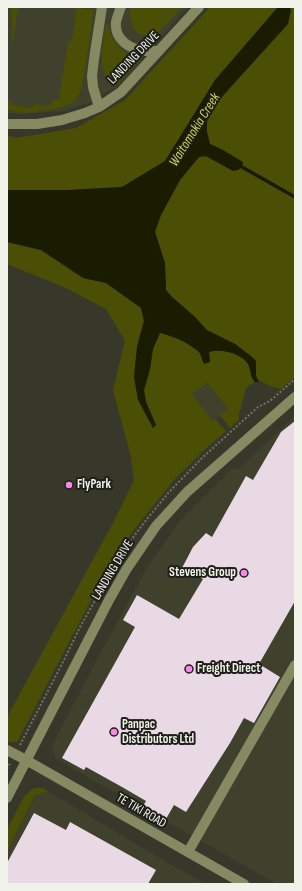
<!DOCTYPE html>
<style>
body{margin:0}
#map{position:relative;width:302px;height:891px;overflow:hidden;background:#37382a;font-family:"Sofia Sans Condensed",sans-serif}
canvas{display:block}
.frame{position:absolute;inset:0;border:8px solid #f1f2e9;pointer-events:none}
</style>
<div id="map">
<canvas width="302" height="891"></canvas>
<div class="frame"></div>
</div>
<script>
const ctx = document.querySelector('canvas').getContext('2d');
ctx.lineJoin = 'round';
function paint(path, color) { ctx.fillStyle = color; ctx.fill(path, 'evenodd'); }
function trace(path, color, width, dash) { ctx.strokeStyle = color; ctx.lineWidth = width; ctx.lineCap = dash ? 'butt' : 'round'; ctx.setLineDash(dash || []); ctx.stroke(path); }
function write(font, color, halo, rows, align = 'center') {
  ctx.font = font + ' "Sofia Sans Condensed",sans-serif'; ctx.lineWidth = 4; ctx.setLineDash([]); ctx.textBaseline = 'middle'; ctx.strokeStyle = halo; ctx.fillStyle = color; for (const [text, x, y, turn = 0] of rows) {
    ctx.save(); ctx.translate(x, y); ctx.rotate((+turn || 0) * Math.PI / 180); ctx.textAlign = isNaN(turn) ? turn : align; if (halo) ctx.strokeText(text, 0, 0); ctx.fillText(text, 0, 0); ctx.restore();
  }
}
paint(new Path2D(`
 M 7,7 L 188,7 L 127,76 L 116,87 L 89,103 L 64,111 L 19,114 L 7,113 Z
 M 207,383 L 228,409 L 213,421 L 192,394 Z
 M 295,416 L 295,884 L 277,884 L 56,759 L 52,746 L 94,665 L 148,566 L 181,520 L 233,468 L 237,470 Z
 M 49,792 L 165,861 L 205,884 L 7,884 L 7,852 L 36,795 Z`), '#3f412d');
paint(new Path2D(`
 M 10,7 L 18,7 L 12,49 L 12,24 Z
 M 130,7 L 182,7 C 177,12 158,34 153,36 C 150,37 146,36 144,35 C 130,32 130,18 130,7 Z
 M 210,7 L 278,7 L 215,80 L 166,161 L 122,187 L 68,190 L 7,190 L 7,135 L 16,138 L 76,128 L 125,100 Z
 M 289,7 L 295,7 L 295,377 L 281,389 L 270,386 L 261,381 L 259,382 L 256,376 L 256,361 L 252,357 L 235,344 L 207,330 L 194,316 L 172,297 L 166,290 L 165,263 L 155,232 L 161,215 L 180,180 L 199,157 L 206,156 L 233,171 L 223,150 L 210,144 L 207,132 L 207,121 L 220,99 L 291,10 Z
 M 76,8 L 94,10 L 82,88 L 75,101 L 66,106 L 56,109 L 25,113 L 7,110 L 7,101 L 10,101 L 13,105 L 32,108 L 35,104 L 49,106 L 51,105 L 53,99 L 59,100 L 68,41 L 72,41 Z
 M 106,24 L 108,25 C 110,40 121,48 131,59 L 110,81 C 96,72 104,38 106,24 Z
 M 135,61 L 137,63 L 117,85 L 114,84 Z
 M 7,242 L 41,250 L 83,278 L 106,283 L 141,308 L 144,320 L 137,347 L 134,377 L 156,425 L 146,402 L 144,390 L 150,369 L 153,349 L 160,333 L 172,336 L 183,341 L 200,353 L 204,364 L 210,362 L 209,352 C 220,349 232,351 242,358 C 243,359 245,360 247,362 C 251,368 250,376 255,382 L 248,386 L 246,389 L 239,414 L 239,420 L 230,428 L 220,415 L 228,409 L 207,383 L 192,394 L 213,421 L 215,419 L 226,431 L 202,452 L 174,480 L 133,531 L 109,566 L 17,742 L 11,742 L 7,741 L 7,717 L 114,521 L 134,480 L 131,457 L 113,390 L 125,341 L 106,309 L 66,288 L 7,264 Z
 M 35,788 L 42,788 L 49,792 L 35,795 L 7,852 L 7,829 L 25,795 L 31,790 Z`), '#4b4e05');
paint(new Path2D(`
 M 278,7 L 289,7 L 291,10 L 288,24 L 220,99 L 207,121 L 207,132 L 210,144 L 223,150 L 243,162 L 242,167 L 238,170 L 233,171 L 206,156 L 199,157 L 180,180 L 161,215 L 155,232 L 165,263 L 166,290 L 172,297 L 194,316 L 207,330 L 235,344 L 252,357 L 256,361 L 256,376 L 259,382 L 255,382 C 250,377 251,370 248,364 C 242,353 220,348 209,352 L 210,362 L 204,364 C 202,360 201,355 199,352 C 190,343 172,336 160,333 L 153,349 L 150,369 L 144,390 L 146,402 L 156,425 L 153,428 L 138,400 L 134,377 L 137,347 L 144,321 L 141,308 L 106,283 L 83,278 L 41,250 L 7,242 L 7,190 L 68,190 L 122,187 L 165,161 L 215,80 Z`), '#1a1c00');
trace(new Path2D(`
 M 242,167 L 295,197`), '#1a1c00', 3.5);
paint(new Path2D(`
 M 295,421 L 295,601 L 259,664 L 280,677 L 254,723 L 244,718 L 230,743 L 186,812 L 174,805 L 166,819 L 143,806 L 146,801 L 122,787 L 86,767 L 84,770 L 62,758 L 135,627 L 123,620 L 137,595 L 179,619 L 203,579 L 182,568 L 193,547 L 206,533 L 212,537 L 246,476 L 253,480 L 281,432 Z
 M 34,813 L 66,830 L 70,822 L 156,870 L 148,884 L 7,884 L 7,863 Z`), '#e9d9e5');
trace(new Path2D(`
 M 20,745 L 66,656 L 80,627 L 97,597 L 125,548 L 147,519 L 169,492 L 202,458 L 258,407 L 270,401 L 295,379
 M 7,769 L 10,763`), '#717265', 2, [2, 2]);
trace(new Path2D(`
 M 121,7 C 119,12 117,17 116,22 C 114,40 131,50 146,51 C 150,51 155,51 159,51
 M 99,107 L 93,87 L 92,76 L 94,59 L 102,7
 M 7,124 L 37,124 L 62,120 L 85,113 L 99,107 L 121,92 L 199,7
 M 7,750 L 26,760 L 244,884
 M 7,798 L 109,600 L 126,570 L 156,526 L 187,492 L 295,397
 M 188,852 L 295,665`), '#868a63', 10);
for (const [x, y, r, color] of [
 [69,485,4,"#fa87e7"],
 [244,573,4,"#fa87e7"],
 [189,669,4,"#fa87e7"],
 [114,732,4,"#fa87e7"]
]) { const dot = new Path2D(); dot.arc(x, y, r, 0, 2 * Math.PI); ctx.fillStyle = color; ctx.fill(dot); trace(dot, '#1e1f19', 1.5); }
write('13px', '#f1f2e9', '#1e1f19', [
 ["LANDING DRIVE",134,58,-46],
 ["LANDING DRIVE",113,570,-59],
 ["TE TIKI ROAD",141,811,30]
]);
write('bold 13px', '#f1f2e9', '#1e1f19', [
 ["FlyPark",77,485],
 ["Stevens Group",236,573,"right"],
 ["Freight Direct",197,669],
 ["Panpac",122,725],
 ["Distributors Ltd",122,740]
], 'left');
write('italic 14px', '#ccd350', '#1e1f19', [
 ["Waitomokia Creek",195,130,-58]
]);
</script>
